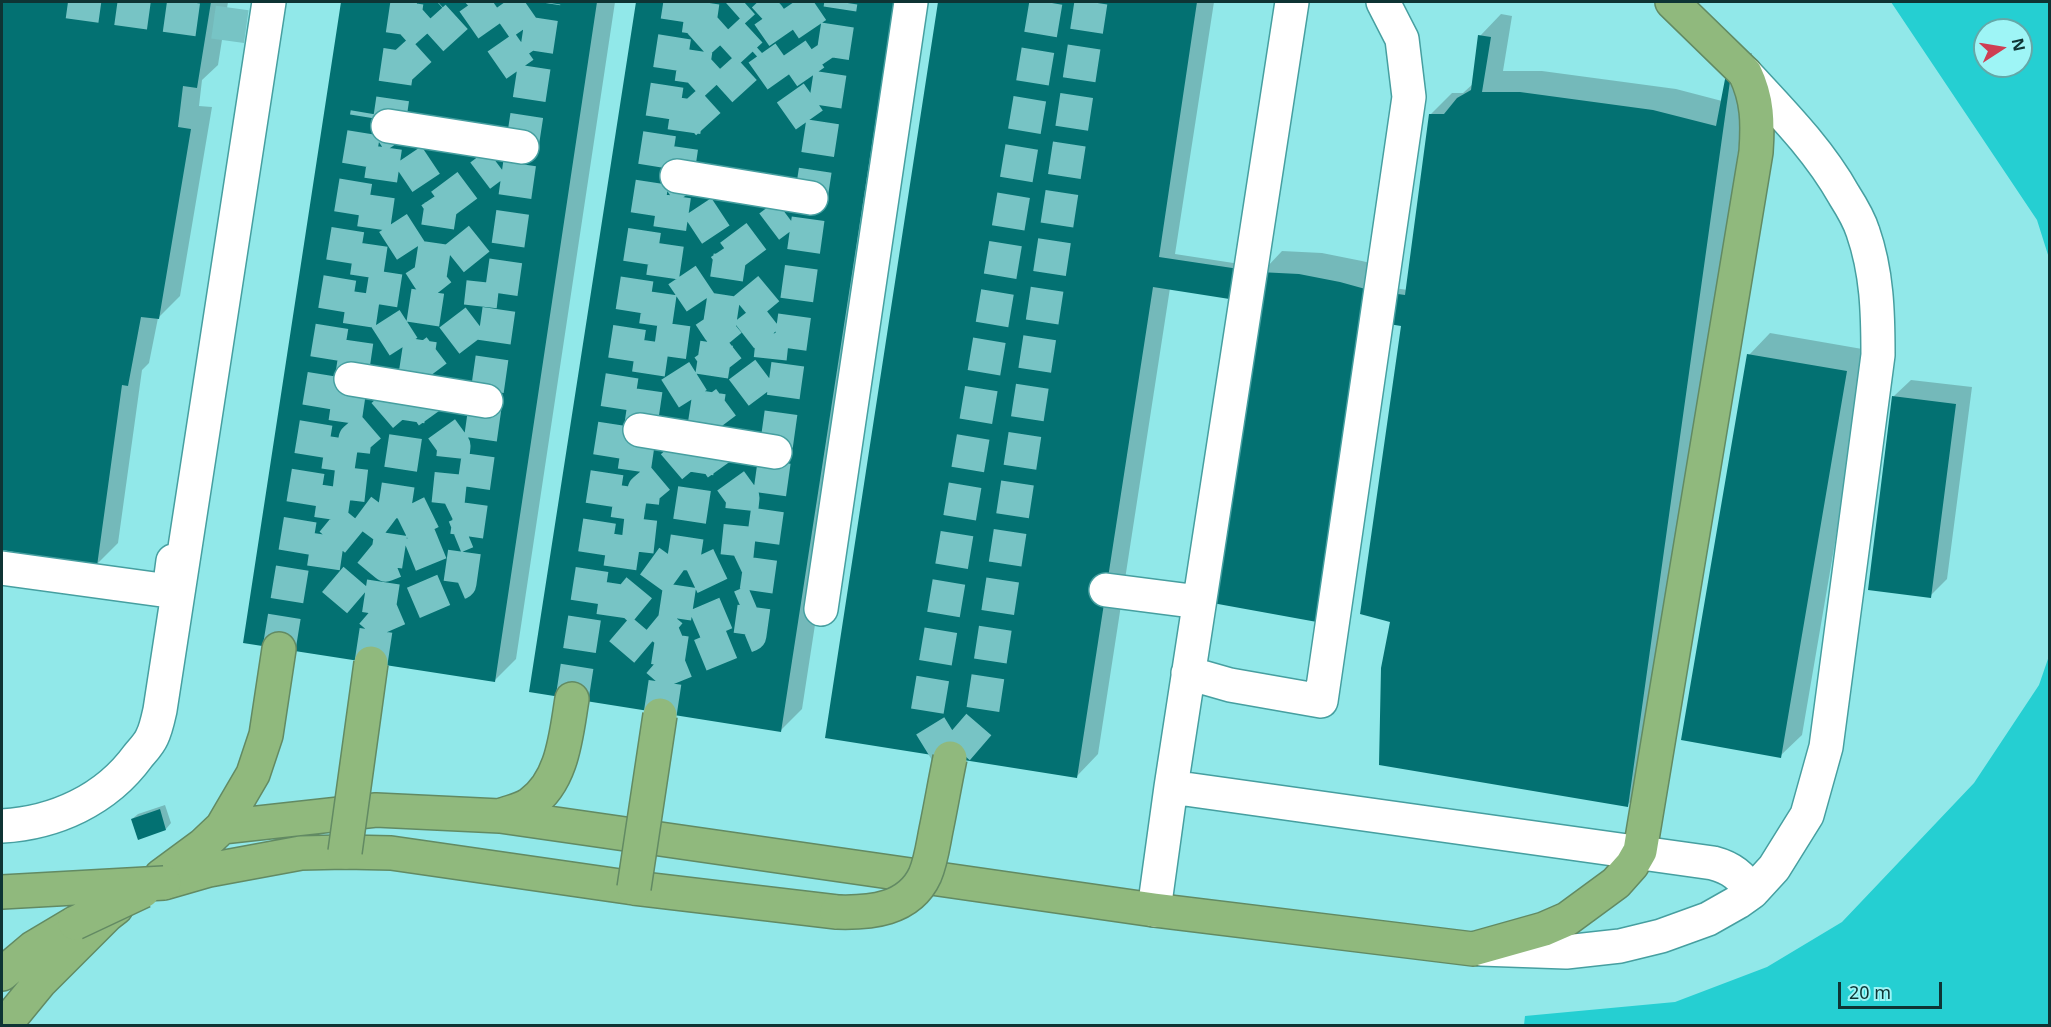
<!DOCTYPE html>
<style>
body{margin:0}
#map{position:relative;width:2051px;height:1027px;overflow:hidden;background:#91e8e9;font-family:"Noto Sans",sans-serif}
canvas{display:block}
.frame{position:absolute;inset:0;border:3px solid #0e3434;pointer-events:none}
.north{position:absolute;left:1973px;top:18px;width:60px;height:60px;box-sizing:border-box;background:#9ef5f6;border:2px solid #64a8a8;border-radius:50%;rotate:78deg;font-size:16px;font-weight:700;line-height:24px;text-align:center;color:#0e3434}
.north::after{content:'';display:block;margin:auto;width:21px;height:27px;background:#ce3e53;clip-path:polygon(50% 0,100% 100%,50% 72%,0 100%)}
.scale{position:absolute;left:1838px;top:982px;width:104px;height:27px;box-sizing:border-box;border:3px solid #0e3434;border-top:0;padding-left:8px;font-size:18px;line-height:21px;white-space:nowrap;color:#0e3434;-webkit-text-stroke:4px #9ef5f6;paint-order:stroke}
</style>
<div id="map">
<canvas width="2051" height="1027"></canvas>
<div class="frame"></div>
<div class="north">N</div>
<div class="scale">20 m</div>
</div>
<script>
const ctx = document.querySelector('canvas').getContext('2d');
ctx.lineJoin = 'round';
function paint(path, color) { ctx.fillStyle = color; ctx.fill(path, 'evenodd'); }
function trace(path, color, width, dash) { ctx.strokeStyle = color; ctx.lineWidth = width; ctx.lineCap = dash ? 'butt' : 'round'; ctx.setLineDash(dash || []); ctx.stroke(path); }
paint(new Path2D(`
 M 1891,2 L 2049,2 L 2049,258 L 2037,220 ZM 1985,30 L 2021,30 L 2021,66 L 1985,66 Z
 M 2049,656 L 2049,1025 L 1524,1025 L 1525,1016 L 1675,1002 L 1767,967 L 1842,922 L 1974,783 L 2039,685 Z`), '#25cfd2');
paint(new Path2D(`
 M 2,2 L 228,2 L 218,65 L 202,80 L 199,106 L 212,107 L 180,296 L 158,318 L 149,363 L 142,370 L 118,543 L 96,565 L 2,548 Z
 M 342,2 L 615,2 L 516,659 L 494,681 L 245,642 Z
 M 637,2 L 911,2 L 802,709 L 780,731 L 531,691 Z
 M 940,2 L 1214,2 L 1175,254 L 1266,268 L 1282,251 L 1322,253 L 1362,261 L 1390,268 L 1387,287 L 1408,290 L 1430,115 L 1452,93 L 1463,93 L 1474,83 L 1480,36 L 1501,14 L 1512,16 L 1503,71 L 1542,71 L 1676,89 L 1722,101 L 1728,75 L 1749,53 L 1752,53 L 1649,784 L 1627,805 L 1392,621 L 1403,324 L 1170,288 L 1098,754 L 1077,776 L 827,736 Z
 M 1770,333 L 1868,350 L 1802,735 L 1780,756 L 1749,355 Z
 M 1911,380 L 1972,387 L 1947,579 L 1930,596 L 1894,396 Z
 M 165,805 L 171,823 L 166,829 L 132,819 L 138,814 Z`), '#0003');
paint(new Path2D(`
 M 2,2 L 211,2 L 197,88 L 183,86 L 178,127 L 191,129 L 159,319 L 141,317 L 128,386 L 122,385 L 97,566 L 2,550 Z
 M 341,2 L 597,2 L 495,682 L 243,643 Z
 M 636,2 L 894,2 L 781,732 L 529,692 Z
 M 938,2 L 1197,2 L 1159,257 L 1259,272 L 1299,274 L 1340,282 L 1369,290 L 1405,295 L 1429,114 L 1444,114 L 1457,98 L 1471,90 L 1478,35 L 1491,37 L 1482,92 L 1520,92 L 1653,110 L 1716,126 L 1726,74 L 1731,74 L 1628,807 L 1379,765 L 1381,668 L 1390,622 L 1360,614 L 1401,326 L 1364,320 L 1317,622 L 1207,602 L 1255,303 L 1153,287 L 1077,778 L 825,738 Z
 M 1747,354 L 1847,371 L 1781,758 L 1681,740 Z
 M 1892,396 L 1956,404 L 1931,598 L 1868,590 Z
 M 160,809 L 166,830 L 138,840 L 131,819 Z`), '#037172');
trace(new Path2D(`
 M 68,2 L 256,28`), '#77c4c5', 33, [33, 16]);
trace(new Path2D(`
 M 407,2 L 323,571 L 378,618 L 460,583 L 522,147 L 544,2
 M 473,2 L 531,85
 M 505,2 L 537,48
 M 703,2 L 612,622 L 667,669 L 750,635 L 811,198 L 841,2
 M 794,2 L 832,58
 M 1046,2 L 926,719 L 950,758 L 981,722 L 1091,2
 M 401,35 L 438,2
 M 697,44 L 744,2
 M 762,53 L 820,135
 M 396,72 L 473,2
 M 691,86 L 768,15 L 826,99
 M 685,123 L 762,53
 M 441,205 L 497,163
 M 393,223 L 429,279 L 490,230
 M 730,256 L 786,214
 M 386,272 L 380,310 L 416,366 L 479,318 L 483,282
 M 682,275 L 719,330 L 778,281
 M 674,324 L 669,361 L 705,418 L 769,370 L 773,333
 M 708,348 L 715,358 L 775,311
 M 413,389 L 454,446 L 448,504 L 391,532 L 348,500 L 355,439 Z
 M 702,441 L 743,498 L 737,556 L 680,583 L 637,552 L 644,490 Z
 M 330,519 L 386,565 L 467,532
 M 616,590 L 672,636 L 754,601
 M 279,649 L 367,113
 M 371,663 L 441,205 L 388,126
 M 572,699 L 680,2
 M 660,715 L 730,256 L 677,176`), '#77c4c5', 33, [33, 16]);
const minor = new Path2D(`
 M 388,126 L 522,147
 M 677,176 L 811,198
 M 351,379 L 486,401
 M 640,430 L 775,452
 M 2,568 L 169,591 L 173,561
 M 1106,590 L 1199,602
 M 821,609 L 911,2
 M 1188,673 L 1230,685 L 1321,701 L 1409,97 L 1402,39 L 1383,2
 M 1171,787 L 1713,863 C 1732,868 1741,876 1752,892
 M 2,826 C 55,823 106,800 138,756 C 143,750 149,744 152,737 C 156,729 158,719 160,710 L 269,2
 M 1154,910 L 1171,787 L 1292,2
 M 1481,949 L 1566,952 L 1620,946 L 1661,936 L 1708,919 L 1738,902 L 1752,892 L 1774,868 L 1807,815 L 1826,747 L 1878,355 C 1878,313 1877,272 1863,232 C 1859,219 1851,206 1844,195 C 1818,149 1781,112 1745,73`);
const highway = new Path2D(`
 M 500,816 C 509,812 522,810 530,804 C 563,781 566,735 572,699
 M 222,827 L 376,810 L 500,816 L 1154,910 L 1473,949 L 1544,929 L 1567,919 L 1616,883 L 1632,865 L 1640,851 L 1756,152 C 1758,123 1758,100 1745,73 L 1672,2
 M 161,876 L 203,845 L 222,827 L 253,774 L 266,735 L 279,649
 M 164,883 L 209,870 L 301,853 L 345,852 L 391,853 L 634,888 L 837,912
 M 2,974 L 33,948 L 75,923
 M 4,1026 L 40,982 L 107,915 L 116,908`);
trace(minor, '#469fa0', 36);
trace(highway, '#628a63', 36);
trace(minor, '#fff', 33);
trace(highway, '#90b97d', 33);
const highwayBridge = new Path2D(`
 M 345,852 L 371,663
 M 634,888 L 660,715
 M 2,892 L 164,883
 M 837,912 C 870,913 909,910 925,875 C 931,861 933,845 936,830 C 941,806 945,782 950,758
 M 75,923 L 143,891`);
trace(highwayBridge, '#628a63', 36, []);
trace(highwayBridge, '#90b97d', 33);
</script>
